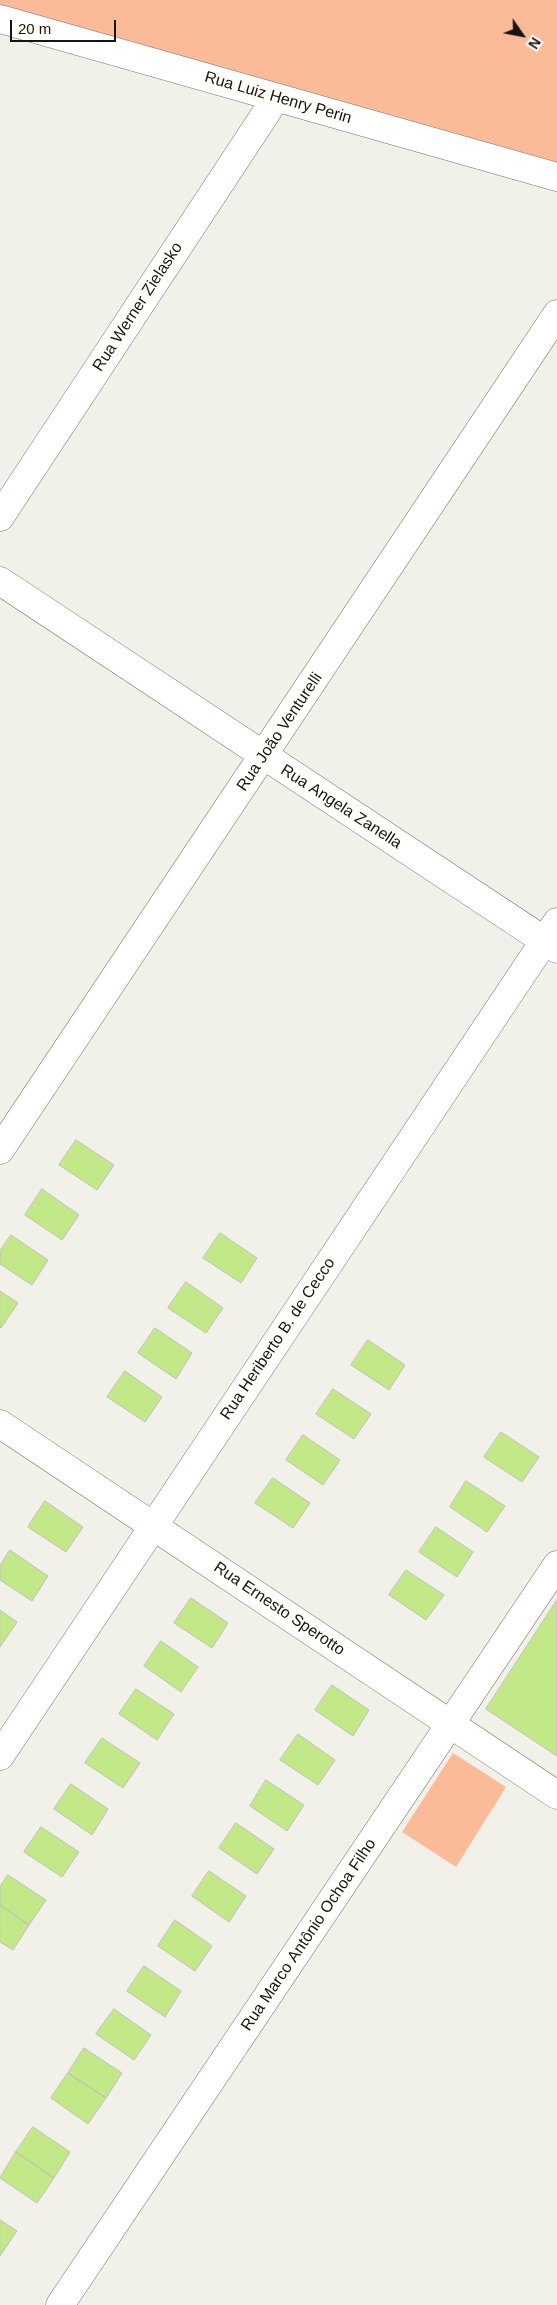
<!DOCTYPE html>
<meta charset="utf-8">
<style>
body{margin:0}
#map{position:relative;width:557px;height:2305px;overflow:hidden;background:#f1f0e9;font-family:Helvetica,sans-serif}
canvas{display:block}
.north{position:absolute;left:497px;top:10px;width:50px;height:50px;-webkit-text-stroke:4px #fffef7;paint-order:stroke;rotate:123deg;font-size:14px;font-weight:700;line-height:20px;text-align:center;color:#161513}
.north::after{content:'';display:block;margin:auto;width:18px;height:22px;background:#161513;clip-path:polygon(50% 0,100% 100%,50% 72%,0 100%)}
.scale{position:absolute;left:10px;top:20px;width:106px;height:22px;box-sizing:border-box;border:2px solid #161513;border-top:0;padding-left:6px;font-size:15px;line-height:18px;white-space:nowrap;color:#161513;-webkit-text-stroke:4px #fffef7;paint-order:stroke}
</style>
<div id="map">
<canvas width="557" height="2305"></canvas>
<div class="north">N</div>
<div class="scale">20 m</div>
</div>
<script>
const ctx = document.querySelector('canvas').getContext('2d');
ctx.lineJoin = 'round';
function paint(path, color) { ctx.fillStyle = color; ctx.fill(path, 'evenodd'); }
function trace(path, color, width, dash) { ctx.strokeStyle = color; ctx.lineWidth = width; ctx.lineCap = dash ? 'butt' : 'round'; ctx.setLineDash(dash || []); ctx.stroke(path); }
function write(font, color, halo, rows, align = 'center') {
  ctx.font = font + ' Helvetica,sans-serif'; ctx.lineWidth = 5; ctx.setLineDash([]); ctx.textBaseline = 'middle'; ctx.strokeStyle = halo; ctx.fillStyle = color; for (const [text, x, y, turn = 0] of rows) {
    ctx.save(); ctx.translate(x, y); ctx.rotate((+turn || 0) * Math.PI / 180); ctx.textAlign = isNaN(turn) ? turn : align; if (halo) ctx.strokeText(text, 0, 0); ctx.fillText(text, 0, 0); ctx.restore();
  }
}
paint(new Path2D(`
 M 0,0 L 557,0 L 557,170 L 0,14 Z
 M 453,1753 L 506,1787 L 456,1867 L 402,1832 Z`), '#fbbb99');
const building = new Path2D(`
 M 76,1140 L 114,1165 L 97,1190 L 59,1165 Z
 M 42,1189 L 79,1215 L 62,1240 L 25,1215 Z
 M 220,1233 L 257,1258 L 241,1283 L 203,1258 Z
 M 11,1235 L 48,1260 L 32,1285 L 0,1264 L 0,1251 Z
 M 186,1282 L 223,1308 L 206,1333 L 168,1308 Z
 M 0,1291 L 18,1303 L 1,1328 L 0,1327 Z
 M 155,1328 L 192,1353 L 176,1379 L 138,1353 Z
 M 368,1340 L 405,1365 L 389,1390 L 351,1365 Z
 M 125,1371 L 162,1397 L 145,1422 L 107,1397 Z
 M 333,1389 L 371,1414 L 354,1439 L 316,1414 Z
 M 501,1432 L 539,1457 L 522,1482 L 484,1457 Z
 M 303,1435 L 340,1460 L 323,1485 L 286,1460 Z
 M 273,1478 L 310,1503 L 293,1528 L 255,1503 Z
 M 466,1481 L 505,1506 L 487,1532 L 450,1507 Z
 M 45,1501 L 83,1527 L 66,1552 L 28,1527 Z
 M 436,1527 L 473,1552 L 457,1577 L 419,1552 Z
 M 10,1550 L 48,1576 L 32,1601 L 0,1580 L 0,1566 Z
 M 406,1570 L 444,1595 L 426,1620 L 389,1595 Z
 M 191,1598 L 228,1623 L 212,1648 L 174,1623 Z
 M 557,1600 L 557,1756 L 486,1709 Z
 M 0,1610 L 17,1622 L 0,1647 Z
 M 161,1641 L 198,1667 L 181,1692 L 144,1666 Z
 M 332,1685 L 369,1710 L 353,1736 L 315,1710 Z
 M 136,1689 L 174,1714 L 157,1740 L 119,1714 Z
 M 298,1734 L 335,1760 L 318,1785 L 280,1760 Z
 M 102,1738 L 140,1763 L 123,1788 L 85,1763 Z
 M 266,1780 L 304,1805 L 287,1831 L 250,1806 Z
 M 71,1784 L 108,1809 L 92,1835 L 54,1809 Z
 M 236,1823 L 274,1849 L 257,1874 L 219,1848 Z
 M 41,1827 L 79,1852 L 62,1877 L 24,1852 Z
 M 209,1871 L 246,1896 L 229,1922 L 192,1896 Z
 M 8,1875 L 46,1900 L 29,1925 L 0,1905 L 0,1887 Z
 M 0,1905 L 29,1925 L 13,1950 L 0,1942 Z
 M 175,1920 L 212,1946 L 195,1971 L 158,1946 Z
 M 144,1966 L 181,1991 L 165,2017 L 127,1991 Z
 M 114,2009 L 151,2035 L 134,2060 L 96,2034 Z
 M 84,2048 L 122,2073 L 106,2098 L 68,2073 Z
 M 68,2073 L 106,2098 L 88,2124 L 51,2098 Z
 M 33,2127 L 70,2152 L 54,2178 L 16,2152 Z
 M 16,2152 L 54,2178 L 37,2203 L 0,2178 Z
 M 0,2220 L 17,2231 L 0,2256 Z`);
paint(building, '#c3e888');
trace(building, '#bec0ba', 1);
const minor = new Path2D(`
 M 0,19 L 557,177
 M 0,517 L 276,98
 M 0,581 L 557,949
 M 0,1150 L 557,314
 M 0,1424 L 557,1795
 M 0,1756 L 557,922
 M 60,2305 L 557,1565`);
trace(minor, '#73726c', 29);
trace(minor, '#fff', 28);
write('16px', '#161513', '#fffef7', [
 ["Rua Luiz Henry Perin",278,98,16],
 ["Rua Werner Zielasko",138,307,-57],
 ["Rua João Venturelli",280,732,-56],
 ["Rua Angela Zanella",341,807,33],
 ["Rua Heriberto B. de Cecco",278,1339,-56],
 ["Rua Ernesto Sperotto",279,1609,34],
 ["Rua Marco Antônio Ochoa Filho",309,1935,-56]
]);
</script>
